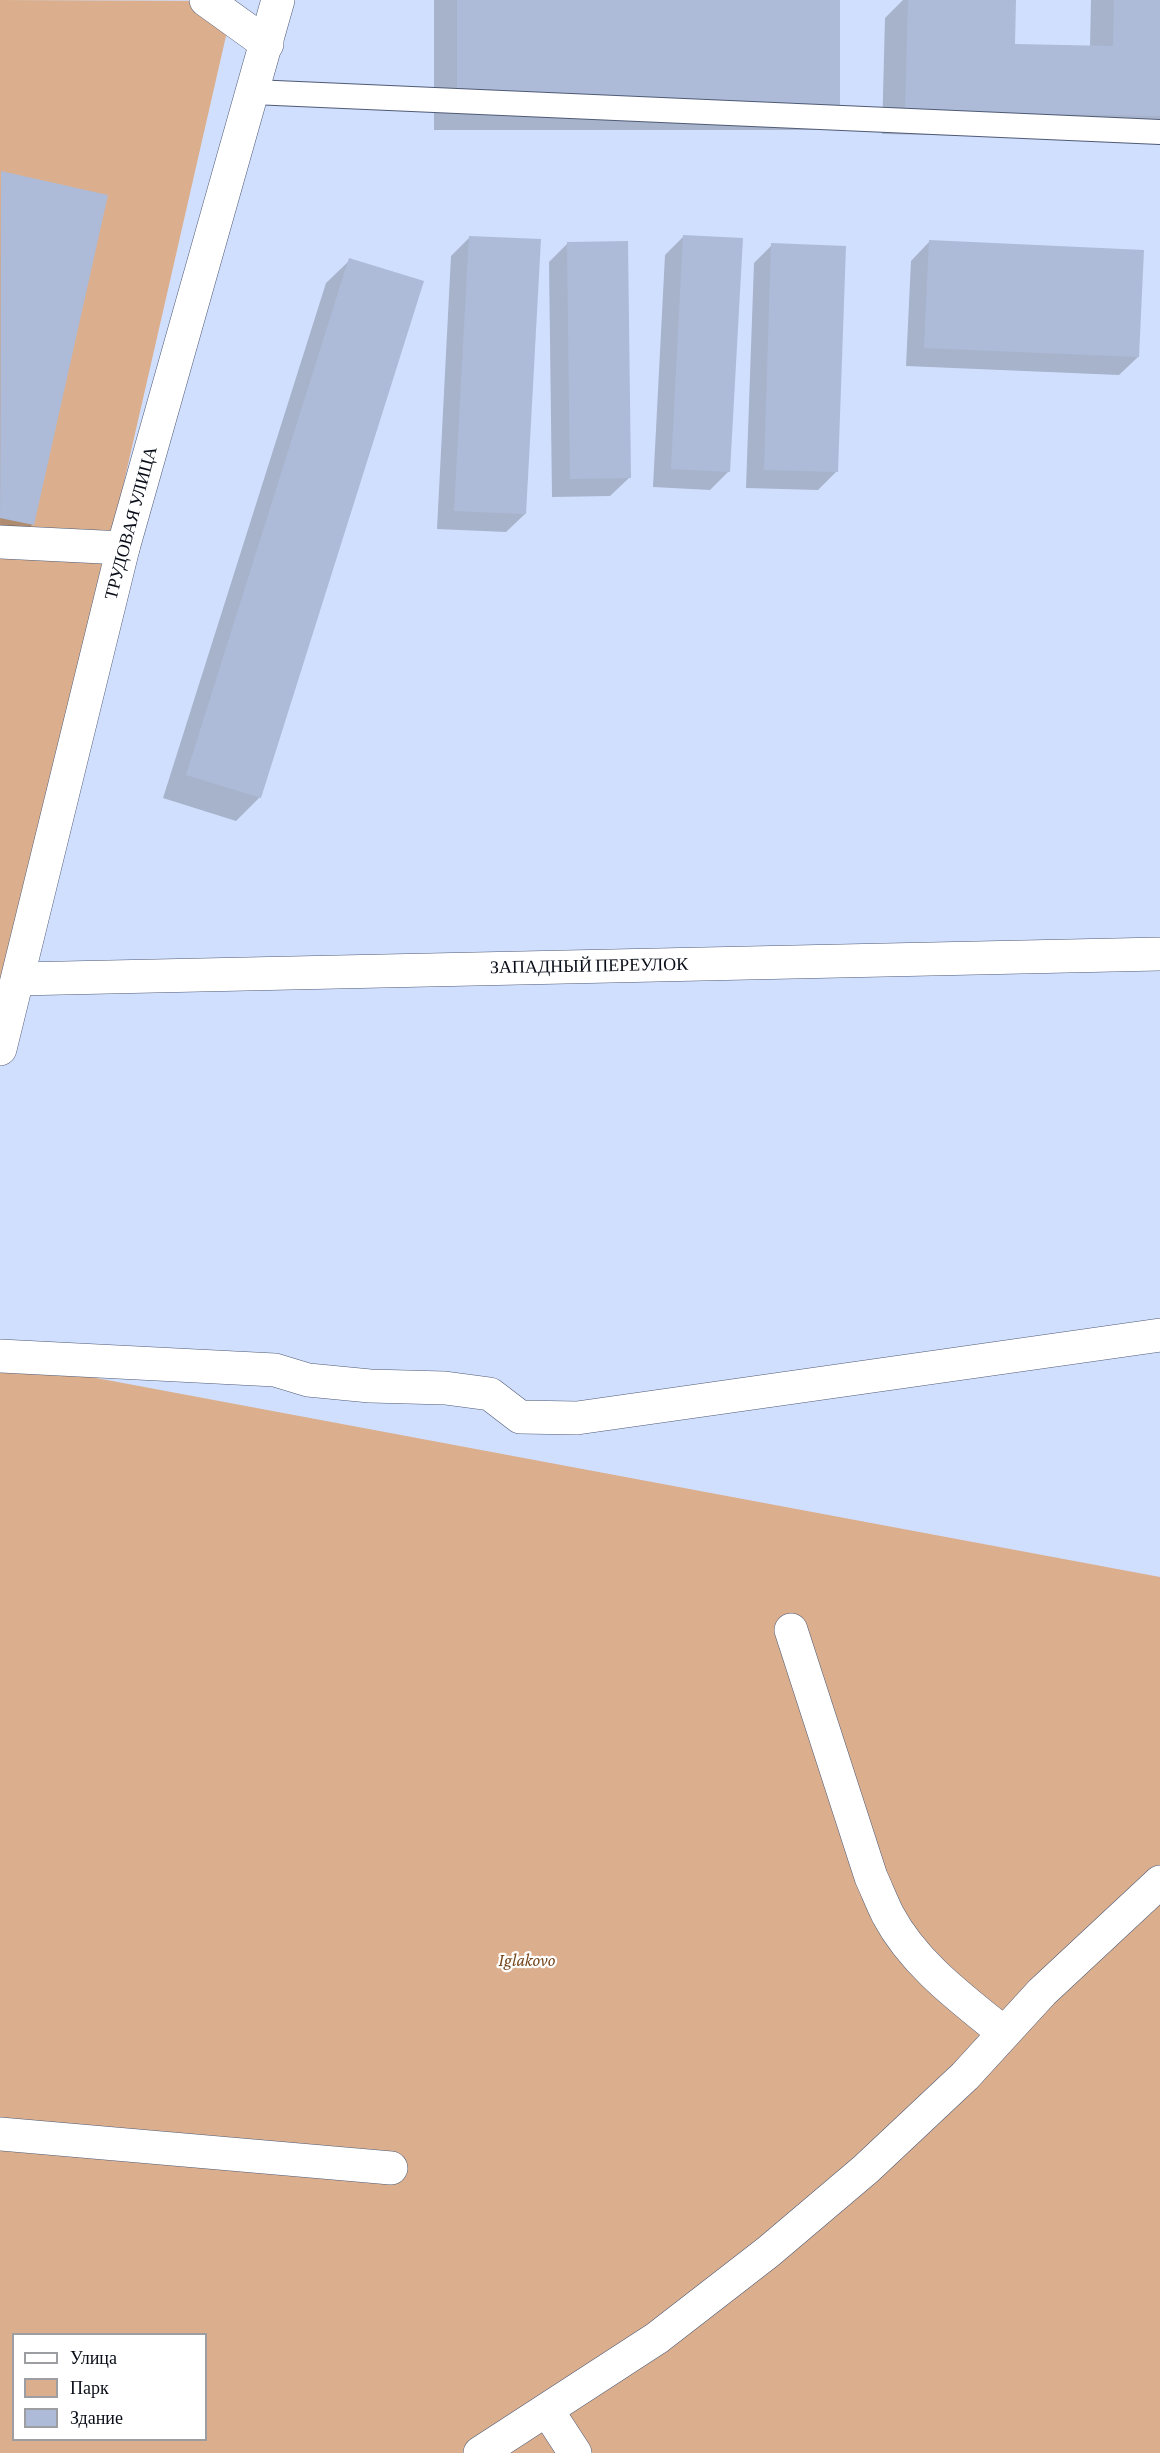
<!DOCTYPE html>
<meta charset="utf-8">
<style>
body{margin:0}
#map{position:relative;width:1160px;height:2453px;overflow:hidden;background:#d1dffe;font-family:"Crimson Pro",serif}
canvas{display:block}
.legend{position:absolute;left:12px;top:2333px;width:195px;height:108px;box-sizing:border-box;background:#fff;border:2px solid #9c9ea2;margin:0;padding:8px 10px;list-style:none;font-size:18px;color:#080d17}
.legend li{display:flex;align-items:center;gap:12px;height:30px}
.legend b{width:30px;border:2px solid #9c9ea2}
</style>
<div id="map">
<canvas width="1160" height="2453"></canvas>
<ul class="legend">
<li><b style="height:8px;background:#fff"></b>Улица</li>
<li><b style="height:16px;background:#dbaf8d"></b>Парк</li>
<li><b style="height:16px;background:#adbbd9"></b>Здание</li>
</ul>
</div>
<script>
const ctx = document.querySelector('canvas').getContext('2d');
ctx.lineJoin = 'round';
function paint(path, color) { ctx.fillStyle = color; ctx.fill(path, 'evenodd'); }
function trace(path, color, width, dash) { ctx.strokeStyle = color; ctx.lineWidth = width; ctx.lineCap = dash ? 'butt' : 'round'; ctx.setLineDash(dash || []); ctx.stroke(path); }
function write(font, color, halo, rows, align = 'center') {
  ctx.font = font + ' "Crimson Pro",serif'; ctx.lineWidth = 4.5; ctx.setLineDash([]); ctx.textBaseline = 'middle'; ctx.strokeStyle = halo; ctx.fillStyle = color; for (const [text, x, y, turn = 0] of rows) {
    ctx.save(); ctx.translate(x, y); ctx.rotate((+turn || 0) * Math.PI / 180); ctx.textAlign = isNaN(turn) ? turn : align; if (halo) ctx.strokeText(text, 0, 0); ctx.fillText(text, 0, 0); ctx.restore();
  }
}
paint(new Path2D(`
 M 0,0 L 234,1 L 0,1024 Z
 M 0,1360 L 1160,1577 L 1160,2453 L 0,2453 ZM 14,2334 L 206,2334 L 206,2440 L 14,2440 Z`), '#dbaf8d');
paint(new Path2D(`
 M 434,0 L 838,0 L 838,106 L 815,130 L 434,130 Z
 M 903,0 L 1015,0 L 1014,46 L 1090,47 L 1091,0 L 1160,0 L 1160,140 L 882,134 L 885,18 Z
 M 1,173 L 33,524 L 9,548 L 0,546 Z
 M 684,236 L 729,471 L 710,490 L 653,487 L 665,255 Z
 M 470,237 L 525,514 L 506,532 L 437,529 L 451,256 Z
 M 929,242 L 1138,357 L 1119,375 L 906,366 L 911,261 Z
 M 568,243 L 629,478 L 610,496 L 552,497 L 549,262 Z
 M 772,245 L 836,472 L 818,490 L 746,488 L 754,263 Z
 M 350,260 L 260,797 L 236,821 L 163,798 L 326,283 Z`), '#0003');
paint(new Path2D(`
 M 457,0 L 840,0 L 840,107 L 457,107 Z
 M 908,0 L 1016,0 L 1015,44 L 1113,46 L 1114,0 L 1160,0 L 1160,116 L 905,111 Z
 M 1,171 L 108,195 L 34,525 L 0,518 Z
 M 683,235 L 743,238 L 730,472 L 671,469 Z
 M 469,236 L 541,239 L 526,514 L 454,511 Z
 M 929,240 L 1144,250 L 1139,357 L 924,348 Z
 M 628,241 L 631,478 L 570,479 L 567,242 Z
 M 771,243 L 846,246 L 838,472 L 764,470 Z
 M 349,258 L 424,281 L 261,798 L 186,775 Z`), '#adbbd9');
const service = new Path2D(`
 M 253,92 L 1160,132`);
const minor = new Path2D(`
 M 206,0 L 267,44
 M 0,542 L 123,548
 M 18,979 L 1160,954
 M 0,1356 L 275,1370 L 308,1380 L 370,1386 L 445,1388 L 490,1394 L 520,1417 L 577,1418 L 1160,1335
 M 791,1630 L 871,1877 C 877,1890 882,1903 888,1915 C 914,1964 962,1999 1004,2033
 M 0,2134 L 391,2168
 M 547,2410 L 575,2453
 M 480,2453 L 657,2338 L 768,2252 L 866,2169 L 965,2076 L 1042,1992 L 1160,1882`);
const tertiary = new Path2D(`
 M 0,1049 L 123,548 L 278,0`);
trace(service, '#4f5a75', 26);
trace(minor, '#4f5a75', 34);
trace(tertiary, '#4f5a75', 34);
trace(service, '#fff', 24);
trace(minor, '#fff', 33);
trace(tertiary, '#fff', 33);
write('18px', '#080d17', '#fff', [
 ["ТРУДОВАЯ УЛИЦА",131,523,-75],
 ["ЗАПАДНЫЙ ПЕРЕУЛОК",589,966,-1]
]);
write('italic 18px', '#76471c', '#fff', [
 ["Iglakovo",527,1960]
]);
</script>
